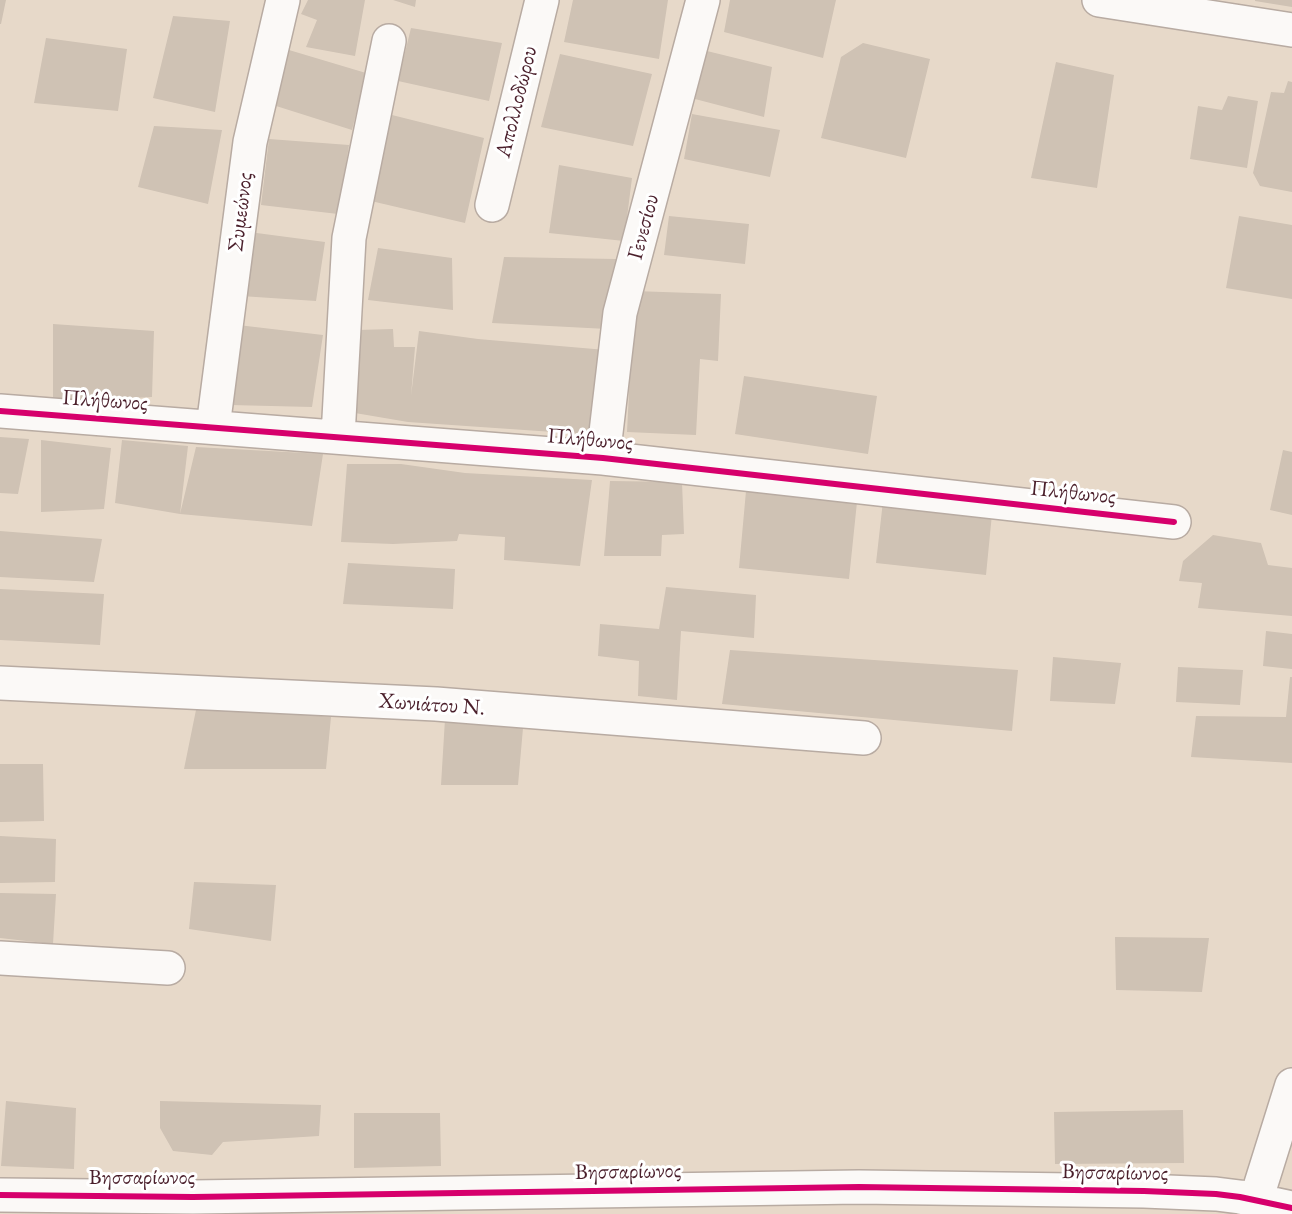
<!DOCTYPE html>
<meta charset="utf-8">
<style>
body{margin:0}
canvas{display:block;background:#e7d9c9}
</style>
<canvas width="1292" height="1214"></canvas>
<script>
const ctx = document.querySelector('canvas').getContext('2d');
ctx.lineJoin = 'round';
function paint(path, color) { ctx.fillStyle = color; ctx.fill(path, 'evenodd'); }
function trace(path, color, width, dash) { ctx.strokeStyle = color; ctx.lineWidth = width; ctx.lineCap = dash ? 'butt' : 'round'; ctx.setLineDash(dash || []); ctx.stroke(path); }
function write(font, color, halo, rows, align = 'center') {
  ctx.font = font + ' "EB Garamond",serif'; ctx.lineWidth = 6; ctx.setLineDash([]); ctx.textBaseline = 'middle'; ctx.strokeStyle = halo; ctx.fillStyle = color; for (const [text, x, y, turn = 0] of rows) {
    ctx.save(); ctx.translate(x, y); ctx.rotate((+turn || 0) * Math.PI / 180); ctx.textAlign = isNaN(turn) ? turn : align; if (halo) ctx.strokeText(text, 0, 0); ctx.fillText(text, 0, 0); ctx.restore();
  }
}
paint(new Path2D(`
 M 0,0 L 6,0 L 1,24 L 0,24 Z
 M 308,0 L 365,0 L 355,56 L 306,47 L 317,20 L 301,14 Z
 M 393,0 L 416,0 L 415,7 Z
 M 573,0 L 668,0 L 659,59 L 564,42 Z
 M 730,0 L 836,0 L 823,58 L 724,32 Z
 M 1255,0 L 1292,0 L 1292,7 L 1255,1 Z
 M 173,16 L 230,21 L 215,112 L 153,98 Z
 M 411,28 L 502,43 L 489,101 L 398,81 Z
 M 46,38 L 127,49 L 118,111 L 34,103 Z
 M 863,43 L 930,59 L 906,158 L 821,138 L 841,57 Z
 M 289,50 L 366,73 L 352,130 L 273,105 Z
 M 707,51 L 772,67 L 764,117 L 695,99 Z
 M 560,54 L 652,74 L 633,146 L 541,127 Z
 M 1056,62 L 1114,75 L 1097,188 L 1031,178 Z
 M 1288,81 L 1292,82 L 1292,192 L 1260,186 L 1253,173 L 1271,92 L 1284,93 Z
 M 1228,96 L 1258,101 L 1247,168 L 1190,159 L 1198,106 L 1222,110 Z
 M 692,114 L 780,130 L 770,177 L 684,159 Z
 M 392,115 L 484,138 L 465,223 L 371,201 Z
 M 154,126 L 222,130 L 208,204 L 138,187 Z
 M 269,139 L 349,145 L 338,214 L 261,205 Z
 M 559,165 L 632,178 L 624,241 L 549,233 Z
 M 669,216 L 749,224 L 745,264 L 664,255 Z
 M 1239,216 L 1292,225 L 1292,299 L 1226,288 Z
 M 249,232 L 325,242 L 316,301 L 241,296 Z
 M 378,248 L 452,258 L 453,310 L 368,300 Z
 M 504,257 L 616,259 L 607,329 L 492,323 Z
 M 634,291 L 721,294 L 718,361 L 700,359 L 696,435 L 627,432 Z
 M 53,324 L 154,331 L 152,397 L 53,402 Z
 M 238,325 L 323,335 L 312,407 L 230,405 Z
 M 393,329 L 394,347 L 415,347 L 411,396 L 419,331 L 478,339 L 606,350 L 597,435 L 408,422 L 355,413 L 357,330 Z
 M 744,376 L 877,396 L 868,454 L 735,434 Z
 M 0,437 L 29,439 L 18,494 L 0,493 Z
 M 41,440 L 111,448 L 104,509 L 41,512 Z
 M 122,440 L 188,446 L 180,514 L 115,503 Z
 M 196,447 L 323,454 L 312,526 L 180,514 Z
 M 1283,450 L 1292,452 L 1292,515 L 1270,510 Z
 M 347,464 L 401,464 L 465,473 L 592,480 L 580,566 L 504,560 L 505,537 L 459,534 L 457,541 L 393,544 L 341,542 Z
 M 610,481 L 682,482 L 684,534 L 662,535 L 661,556 L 604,556 Z
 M 746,491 L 857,502 L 849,579 L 739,568 Z
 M 883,501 L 992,514 L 986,575 L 876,563 Z
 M 0,531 L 102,539 L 94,582 L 0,577 Z
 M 1213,535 L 1261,543 L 1268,565 L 1292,568 L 1292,616 L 1198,608 L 1202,583 L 1179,581 L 1183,561 Z
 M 348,563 L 455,569 L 453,609 L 343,604 Z
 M 666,587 L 756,595 L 754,638 L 681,631 L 677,700 L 638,696 L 639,661 L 598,656 L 600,624 L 659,629 Z
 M 0,589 L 104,594 L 100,645 L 0,640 Z
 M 1266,631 L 1292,634 L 1292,669 L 1263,666 Z
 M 730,650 L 1018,670 L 1012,731 L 722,704 Z
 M 1053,657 L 1121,663 L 1115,704 L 1050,701 Z
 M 1178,667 L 1243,670 L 1240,705 L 1176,702 Z
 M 1290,677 L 1292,677 L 1292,763 L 1191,757 L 1196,716 L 1286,717 Z
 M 197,705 L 331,717 L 326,769 L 184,769 Z
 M 445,719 L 523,728 L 518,785 L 441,785 Z
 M 0,764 L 43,764 L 44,821 L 0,822 Z
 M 0,836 L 56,839 L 55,882 L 0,883 Z
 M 194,882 L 276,885 L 271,941 L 189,929 Z
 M 0,893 L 56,894 L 53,944 L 0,938 Z
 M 1115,937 L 1209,938 L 1202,992 L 1116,990 Z
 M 6,1101 L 76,1108 L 74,1169 L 1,1166 Z
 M 160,1101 L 321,1105 L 319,1136 L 223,1142 L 212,1155 L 173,1151 L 160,1128 Z
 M 1183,1110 L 1184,1163 L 1055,1164 L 1054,1112 Z
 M 354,1113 L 440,1113 L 441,1166 L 354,1168 Z`), '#cfc2b4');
const minor = new Path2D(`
 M 1099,0 L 1292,30
 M 492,205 L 542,0
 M 0,411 L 603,458 L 1174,522
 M 213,427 L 250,142 L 283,0
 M 338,436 L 349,238 L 389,41
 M 603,458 L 620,313 L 703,0
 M 0,683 L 436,704 L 864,738
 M 0,958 L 168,968
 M 0,1195 L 193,1197 L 859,1187 L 1144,1191 L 1216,1194 L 1240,1197 L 1292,1208
 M 1256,1200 L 1292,1085`);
trace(minor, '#b8aba2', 36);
trace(minor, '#fbf9f7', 33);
trace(new Path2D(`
 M 0,411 L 603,458 L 1174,522
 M 0,1195 L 193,1197 L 859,1187 L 1144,1191 L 1216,1194 L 1240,1197 L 1292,1208`), '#d6006c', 6);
write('22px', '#4a1f2b', '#fff', [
 ["Απολλοδώρου",517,102,-76],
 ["Συμεώνος",241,212,-83],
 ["Γενεσίου",644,227,-75],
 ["Πλήθωνος",105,401,4],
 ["Πλήθωνος",590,440,5],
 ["Πλήθωνος",1073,493,6],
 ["Χωνιάτου Ν.",432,705,4],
 ["Βησσαρίωνος",628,1172,-1],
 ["Βησσαρίωνος",1115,1173,1],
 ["Βησσαρίωνος",142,1178]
]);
</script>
